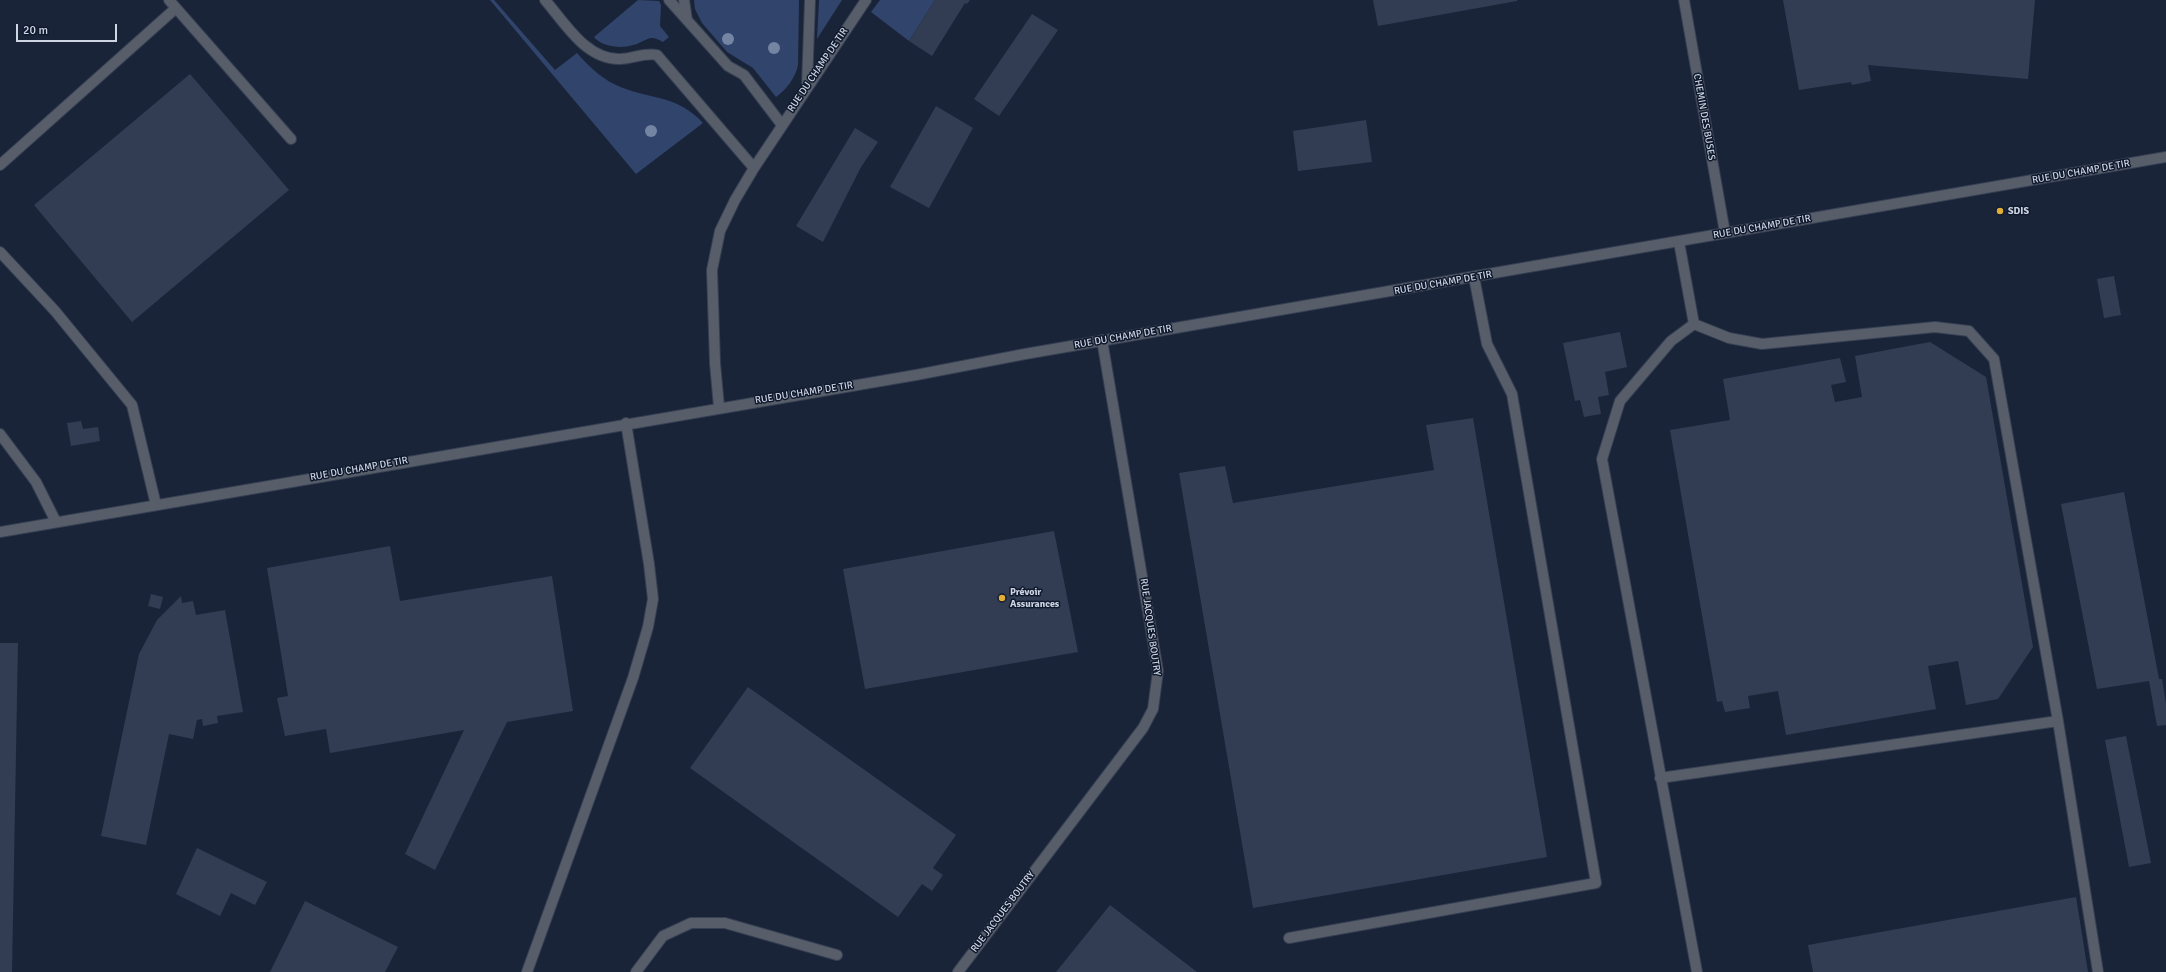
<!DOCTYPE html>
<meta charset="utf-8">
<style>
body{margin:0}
#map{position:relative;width:2166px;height:972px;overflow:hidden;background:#192439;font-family:Signika,sans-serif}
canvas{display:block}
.scale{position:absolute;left:16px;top:24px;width:101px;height:18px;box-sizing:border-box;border:2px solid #ced6e4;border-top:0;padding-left:5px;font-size:12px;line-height:14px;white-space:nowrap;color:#ced6e4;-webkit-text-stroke:3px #101a2e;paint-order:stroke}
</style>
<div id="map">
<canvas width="2166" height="972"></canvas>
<div class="scale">20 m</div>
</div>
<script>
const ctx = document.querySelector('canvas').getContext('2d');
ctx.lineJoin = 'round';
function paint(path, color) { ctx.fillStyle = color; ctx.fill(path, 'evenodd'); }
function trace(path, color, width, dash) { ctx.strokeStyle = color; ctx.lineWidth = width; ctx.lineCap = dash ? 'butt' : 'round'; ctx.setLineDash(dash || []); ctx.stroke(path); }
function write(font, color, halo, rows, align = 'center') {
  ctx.font = font + ' Signika,sans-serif'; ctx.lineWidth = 3; ctx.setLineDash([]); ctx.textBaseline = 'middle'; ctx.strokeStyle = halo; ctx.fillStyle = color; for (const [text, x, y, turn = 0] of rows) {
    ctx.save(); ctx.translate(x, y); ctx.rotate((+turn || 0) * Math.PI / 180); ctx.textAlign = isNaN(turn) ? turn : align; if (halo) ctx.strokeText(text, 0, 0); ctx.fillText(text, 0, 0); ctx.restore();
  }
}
paint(new Path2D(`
 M 490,0 L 494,0 L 555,70 L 577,53 C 590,68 604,81 623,88 C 654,100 677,95 703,123 L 636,174 Z
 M 638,0 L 659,1 L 661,5 L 660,26 L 669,37 L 663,42 C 659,40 656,38 651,38 C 645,39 639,44 633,45 C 622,49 602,47 594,37 Z
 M 694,0 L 799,0 L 798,65 C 796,77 786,90 776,97 L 753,68 L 727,52 L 702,23 L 695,9 Z
 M 819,0 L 842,0 L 817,39 Z
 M 880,0 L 935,0 L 909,41 L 871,12 Z`), '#30446c');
paint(new Path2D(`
 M 935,0 L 970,0 L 967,4 L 965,3 L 932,56 L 909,41 Z
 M 1373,0 L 1517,0 L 1517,1 L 1378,26 Z
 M 1783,0 L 2035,0 L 2028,79 L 1868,65 L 1871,81 L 1852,85 L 1851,82 L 1799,90 Z
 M 1032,14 L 1058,30 L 999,116 L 974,99 Z
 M 190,74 L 289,190 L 132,322 L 34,205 Z
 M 936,106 L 973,128 L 929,208 L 890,187 Z
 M 1366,120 L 1372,162 L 1298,171 L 1293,131 Z
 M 855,128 L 878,142 L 861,167 L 823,242 L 796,226 Z
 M 2114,276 L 2121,315 L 2104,318 L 2097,279 Z
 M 1620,332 L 1627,367 L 1605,372 L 1609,395 L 1598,397 L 1601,414 L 1584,417 L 1580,400 L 1575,401 L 1563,343 Z
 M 1930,342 L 1986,377 L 2033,647 L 1998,699 L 1966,705 L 1958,661 L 1928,666 L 1936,709 L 1786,735 L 1778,691 L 1748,696 L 1750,708 L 1725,712 L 1722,701 L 1717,702 L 1670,430 L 1730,420 L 1723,379 L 1840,358 L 1846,382 L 1831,385 L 1835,402 L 1862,397 L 1855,356 Z
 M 1473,418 L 1547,857 L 1253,908 L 1179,473 L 1225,466 L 1233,503 L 1434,470 L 1426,425 Z
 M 81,421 L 83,429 L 98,427 L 100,441 L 71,446 L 67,423 Z
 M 2124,492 L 2159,679 L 2162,679 L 2166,704 L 2166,725 L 2157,726 L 2149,681 L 2097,689 L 2061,504 Z
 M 1054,531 L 1078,652 L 865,689 L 843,569 Z
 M 390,546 L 400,601 L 552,576 L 573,711 L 507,722 L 435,870 L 405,854 L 464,730 L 330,753 L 326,729 L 285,736 L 277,698 L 288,696 L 267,568 Z
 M 151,594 L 163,597 L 160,609 L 148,606 Z
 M 181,596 L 182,603 L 193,601 L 196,615 L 225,610 L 243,712 L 217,716 L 218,723 L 203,726 L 202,719 L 197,720 L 193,739 L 169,734 L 146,845 L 101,836 L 139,654 L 157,620 Z
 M 0,643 L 18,643 L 12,972 L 0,972 Z
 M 748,687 L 956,835 L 933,868 L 943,875 L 932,891 L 922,884 L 898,917 L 690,768 Z
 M 2126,736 L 2151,863 L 2129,867 L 2105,740 Z
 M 197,848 L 267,882 L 255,905 L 231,893 L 220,916 L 176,894 Z
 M 2076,897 L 2088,972 L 1813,972 L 1808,945 Z
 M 305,901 L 398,947 L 385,972 L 270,972 Z
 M 1110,905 L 1197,972 L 1056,972 Z`), '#323d54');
const minor = new Path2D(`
 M 169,0 L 291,139
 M 545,0 C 565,23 586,60 620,59 C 632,59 645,52 657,55 L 754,168
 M 669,0 L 728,66 L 744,75 L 782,125
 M 684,0 L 687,20
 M 1684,0 L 1725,233
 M 807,86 L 810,0
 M 0,165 L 176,8
 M 1679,242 L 1694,324
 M 0,252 L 55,311 L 132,405 L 156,505
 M 719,407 L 715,363 L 712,270 L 720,231 L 735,200 L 754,168 L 866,0
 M 0,434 L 36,482 L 56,522
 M 0,532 L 916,375 L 1025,354 L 2166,157
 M 1660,778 L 2058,721
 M 1289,938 L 1596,883 L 1512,394 L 1487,344 L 1474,277
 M 527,972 L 633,678 L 648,627 L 653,599 L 649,564 L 626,423
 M 636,972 L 663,936 L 691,923 L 725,923 L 837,955
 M 958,972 L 1143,728 L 1153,709 L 1158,671 L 1102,340
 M 1697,972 L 1602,459 L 1620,401 L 1671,341 L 1694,324 L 1729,338 L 1762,344 L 1935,327 L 1969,331 L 1994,359 L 2058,721 L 2098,972`);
trace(minor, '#364054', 12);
trace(minor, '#585e69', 10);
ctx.fillStyle = '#7484a3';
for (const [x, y] of [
 [728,39],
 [774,48],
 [651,131]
]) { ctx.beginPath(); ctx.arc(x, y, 6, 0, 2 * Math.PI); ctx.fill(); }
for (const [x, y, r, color] of [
 [2000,211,4,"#e3ae35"],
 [1002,598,4,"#e3ae35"]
]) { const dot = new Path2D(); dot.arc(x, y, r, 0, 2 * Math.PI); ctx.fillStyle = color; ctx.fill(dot); trace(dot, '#101a2e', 1.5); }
write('10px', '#ced6e4', '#101a2e', [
 ["RUE DU CHAMP DE TIR",818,70,-56],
 ["CHEMIN DES BUSES",1704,117,80],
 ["RUE DU CHAMP DE TIR",2081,172,-10],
 ["RUE DU CHAMP DE TIR",1762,227,-10],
 ["RUE DU CHAMP DE TIR",1443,283,-10],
 ["RUE DU CHAMP DE TIR",1123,337,-10],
 ["RUE DU CHAMP DE TIR",804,393,-9],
 ["RUE DU CHAMP DE TIR",359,469,-10],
 ["RUE JACQUES BOUTRY",1150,627,82],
 ["RUE JACQUES BOUTRY",1003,912,-53]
]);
write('bold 10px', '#ced6e4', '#101a2e', [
 ["SDIS",2008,211],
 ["Prévoir",1010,592],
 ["Assurances",1010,604]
], 'left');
</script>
